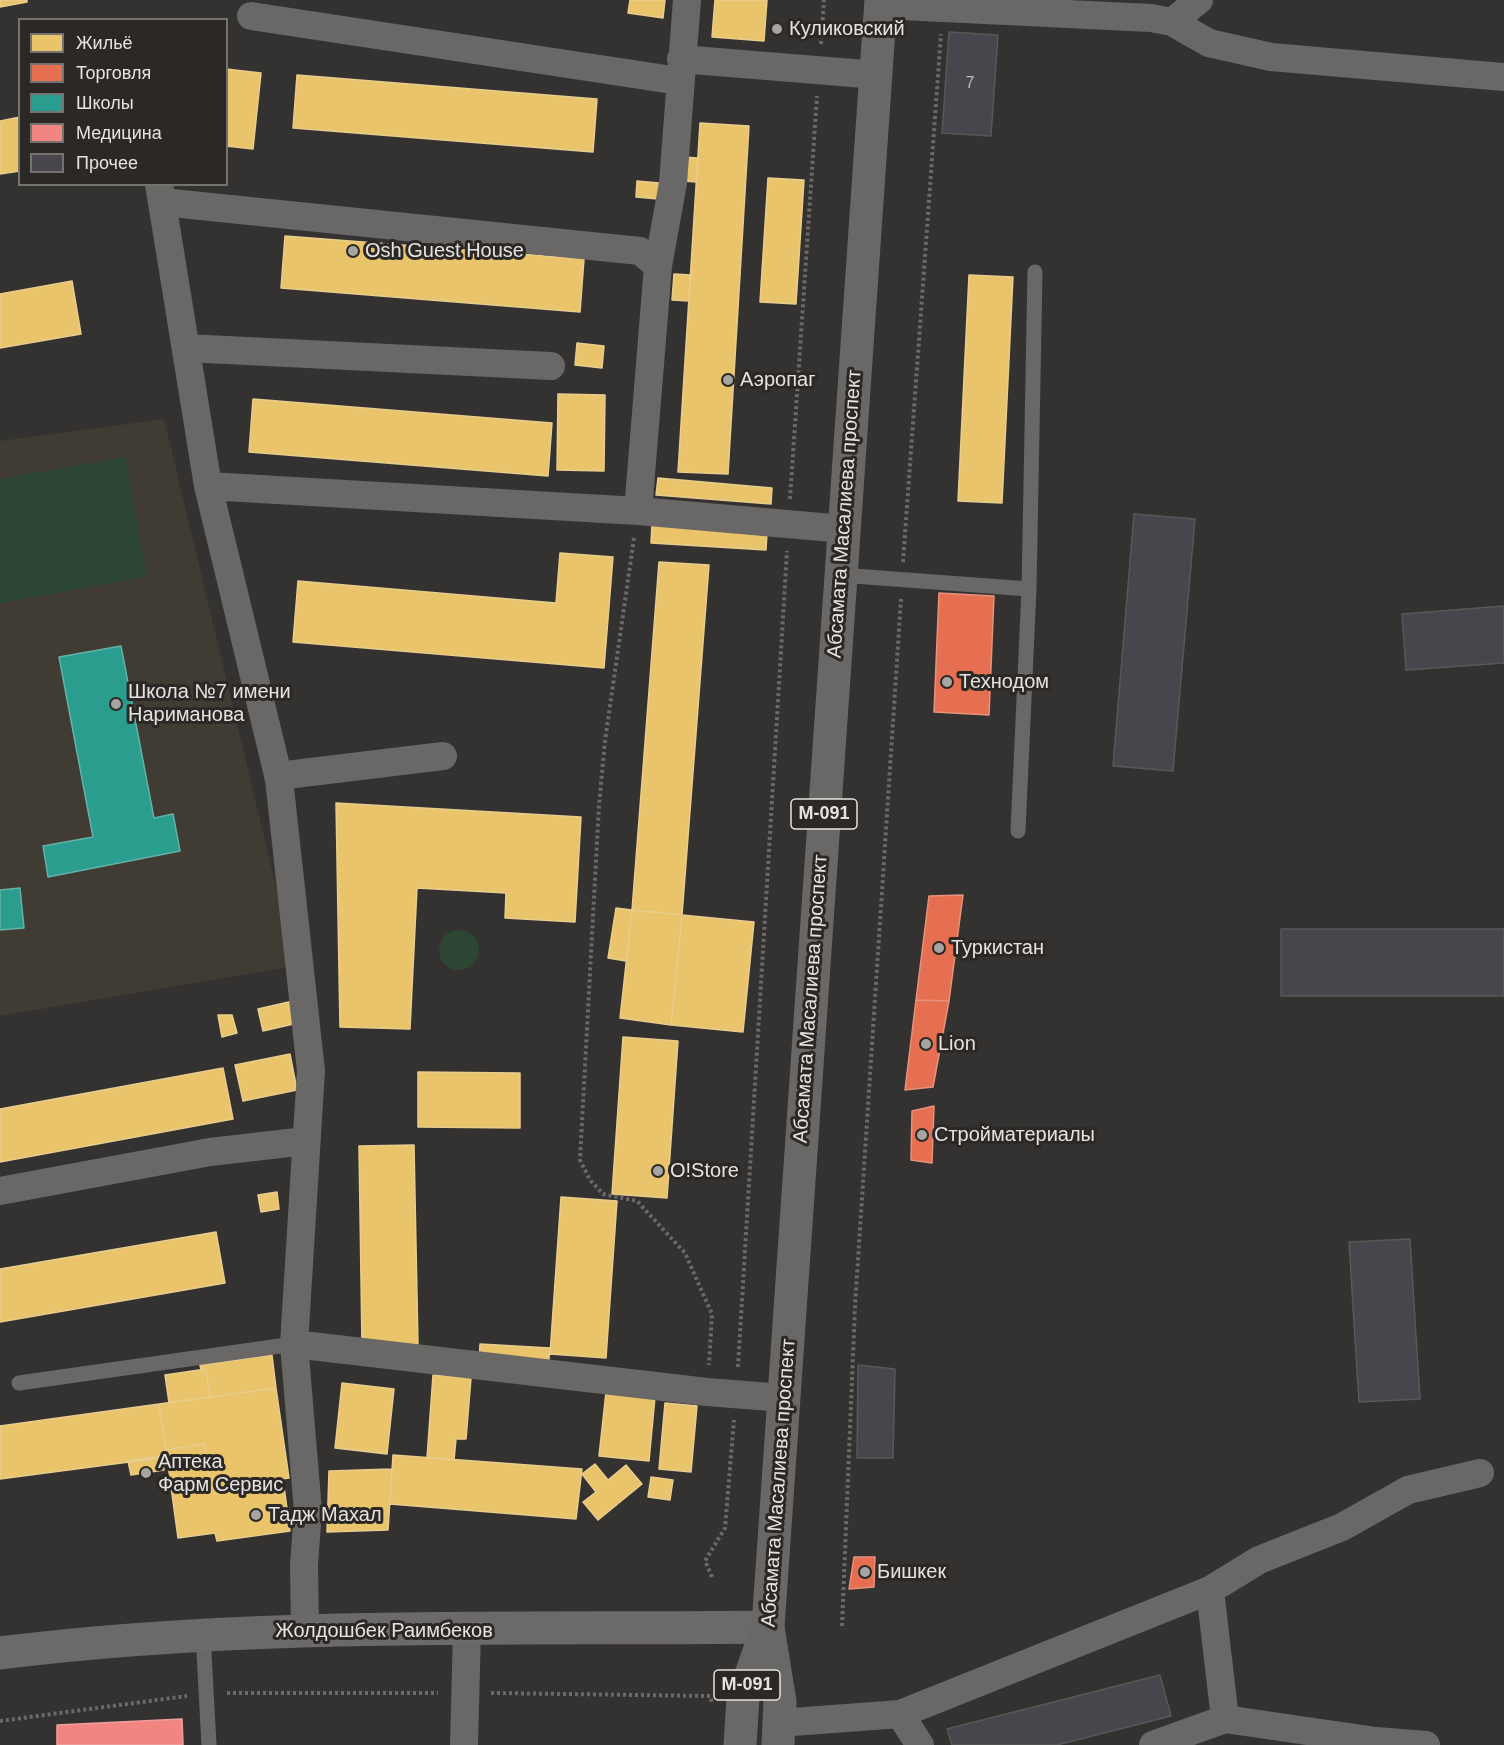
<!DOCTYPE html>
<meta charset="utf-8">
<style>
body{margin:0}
#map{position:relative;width:1504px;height:1745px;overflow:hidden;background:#343230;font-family:Helvetica,sans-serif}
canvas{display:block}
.legend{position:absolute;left:18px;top:18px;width:210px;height:168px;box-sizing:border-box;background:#2b2825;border:2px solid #757370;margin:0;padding:8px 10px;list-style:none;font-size:18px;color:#e5e3e1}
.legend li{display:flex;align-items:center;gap:12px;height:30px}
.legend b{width:30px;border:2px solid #757370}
</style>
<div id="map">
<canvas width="1504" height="1745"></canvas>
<ul class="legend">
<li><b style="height:16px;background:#e9c46a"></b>Жильё</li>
<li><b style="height:16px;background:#e76f51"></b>Торговля</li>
<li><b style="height:16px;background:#2a9d8f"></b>Школы</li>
<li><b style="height:16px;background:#f28482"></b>Медицина</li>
<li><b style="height:16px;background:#48454c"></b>Прочее</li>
</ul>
</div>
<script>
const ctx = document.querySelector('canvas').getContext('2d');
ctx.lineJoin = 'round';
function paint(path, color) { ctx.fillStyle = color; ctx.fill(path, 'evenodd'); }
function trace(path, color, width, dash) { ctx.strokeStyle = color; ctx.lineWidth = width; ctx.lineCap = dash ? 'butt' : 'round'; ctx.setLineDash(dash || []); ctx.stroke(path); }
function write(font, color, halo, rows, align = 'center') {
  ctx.font = font + ' Helvetica,sans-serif'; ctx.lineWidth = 6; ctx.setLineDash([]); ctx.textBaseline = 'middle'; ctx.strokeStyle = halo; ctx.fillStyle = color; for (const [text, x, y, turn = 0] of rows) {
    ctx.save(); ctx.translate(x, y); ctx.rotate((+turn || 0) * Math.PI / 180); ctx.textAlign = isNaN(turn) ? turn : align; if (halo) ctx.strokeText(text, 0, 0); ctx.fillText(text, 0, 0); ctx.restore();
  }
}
paint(new Path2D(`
 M 164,419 L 295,966 L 0,1016 L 0,441 Z`), '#403b33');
paint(new Path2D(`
 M 125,457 L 147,577 L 0,603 L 0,479 Z
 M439 950a20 20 0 1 1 40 0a20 20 0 1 1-40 0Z`), '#2d4633');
const homes = new Path2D(`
 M 0,0 L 27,0 L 27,2 L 0,7 Z
 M 630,0 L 665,0 L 663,18 L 628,13 Z
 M 715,0 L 767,0 L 764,41 L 712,37 Z
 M 226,69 L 261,73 L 253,149 L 226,146 Z
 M 297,75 L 597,99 L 593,152 L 293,128 Z
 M 20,117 L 20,171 L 0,174 L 0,121 Z
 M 700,123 L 749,126 L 728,474 L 678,472 Z
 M 684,157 L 698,158 L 697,182 L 683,181 Z
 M 768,178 L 804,180 L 796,304 L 760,302 Z
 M 637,181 L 659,183 L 658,199 L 636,197 Z
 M 285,236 L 584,259 L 580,312 L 281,288 Z
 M 674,274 L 691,275 L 689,301 L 672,300 Z
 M 969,275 L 1013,277 L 1002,503 L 958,501 Z
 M 72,281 L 81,334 L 0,348 L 0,294 Z
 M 577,343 L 604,346 L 602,368 L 575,365 Z
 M 558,394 L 605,395 L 604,471 L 557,470 Z
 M 253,399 L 552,423 L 548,476 L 249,452 Z
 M 658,478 L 772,488 L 771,504 L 656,495 Z
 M 652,524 L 767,532 L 766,550 L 651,543 Z
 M 560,553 L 613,557 L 604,668 L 293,642 L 298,581 L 556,603 Z
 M 659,562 L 709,565 L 682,915 L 632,910 Z
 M 336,803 L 581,817 L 575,922 L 505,918 L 506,893 L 417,888 L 410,1029 L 340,1027 Z
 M 616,908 L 632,910 L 626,961 L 608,958 Z
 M 632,910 L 682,915 L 671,1025 L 620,1018 Z
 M 682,915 L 754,922 L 743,1032 L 671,1025 Z
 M 293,1001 L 298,1023 L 263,1031 L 258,1009 Z
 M 218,1015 L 232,1015 L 237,1033 L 222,1037 Z
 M 623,1037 L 678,1041 L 667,1198 L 612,1194 Z
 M 290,1054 L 297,1090 L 243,1101 L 235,1065 Z
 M 223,1068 L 233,1119 L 0,1162 L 0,1109 Z
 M 418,1072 L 520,1073 L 520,1128 L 418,1127 Z
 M 414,1145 L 418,1345 L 362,1346 L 359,1146 Z
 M 277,1192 L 279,1209 L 261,1212 L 258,1195 Z
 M 561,1197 L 617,1201 L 606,1358 L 550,1354 Z
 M 216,1232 L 225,1283 L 0,1322 L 0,1269 Z
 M 480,1344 L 550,1348 L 548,1368 L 479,1363 Z
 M 272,1355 L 276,1388 L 210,1397 L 206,1369 L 201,1370 L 200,1365 Z
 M 206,1369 L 210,1397 L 169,1403 L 165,1375 Z
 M 433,1375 L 471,1378 L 466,1439 L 456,1439 L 454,1460 L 427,1458 Z
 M 342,1383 L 394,1389 L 387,1454 L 335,1448 Z
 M 276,1388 L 289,1478 L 211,1489 L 204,1444 L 166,1450 L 159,1404 Z
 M 606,1392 L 655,1397 L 649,1461 L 599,1456 Z
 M 665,1403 L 697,1406 L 691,1472 L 659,1469 Z
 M 159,1404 L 167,1457 L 0,1479 L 0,1426 Z
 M 204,1444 L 211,1489 L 283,1479 L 290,1531 L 217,1541 L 215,1533 L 178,1538 L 166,1450 Z
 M 393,1455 L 582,1469 L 576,1519 L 390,1504 Z
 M 162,1456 L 164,1470 L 131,1475 L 128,1461 Z
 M 595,1464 L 608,1480 L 626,1465 L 642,1484 L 598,1520 L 583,1502 L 596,1492 L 582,1474 Z
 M 392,1469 L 388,1530 L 327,1532 L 329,1471 Z
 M 651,1477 L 673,1480 L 670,1500 L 648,1497 Z`);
paint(homes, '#e9c46a');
trace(homes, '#e8cd8e', 1.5);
const shops = new Path2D(`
 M 939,593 L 994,596 L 989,715 L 934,712 Z
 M 963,895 L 949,1001 L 916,1000 L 929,896 Z
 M 916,1000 L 949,1001 L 933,1087 L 905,1090 Z
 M 934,1106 L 932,1163 L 911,1160 L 912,1111 Z
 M 854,1557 L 875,1557 L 874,1587 L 849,1589 Z`);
paint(shops, '#e76f51');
trace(shops, '#e6927c', 1.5);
const schools = new Path2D(`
 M 121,646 L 154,818 L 173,814 L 180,851 L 48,877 L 43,846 L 93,837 L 59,657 Z
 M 20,888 L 24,928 L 0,930 L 0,890 Z`);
paint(schools, '#2a9d8f');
trace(schools, '#62b2a8', 1.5);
const health = new Path2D(`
 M 182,1719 L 183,1745 L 57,1745 L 57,1725 Z`);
paint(health, '#f28482');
trace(health, '#eea09e', 1.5);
const building = new Path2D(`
 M 949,32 L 998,35 L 991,136 L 942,133 Z
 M 1134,514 L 1195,519 L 1173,771 L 1113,766 Z
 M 1504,606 L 1504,663 L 1406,670 L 1402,614 Z
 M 1281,929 L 1504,929 L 1504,996 L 1281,996 Z
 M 1410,1239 L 1420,1399 L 1359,1402 L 1349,1242 Z
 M 858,1365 L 895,1369 L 893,1458 L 857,1458 Z
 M 1160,1675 L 1171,1716 L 1057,1745 L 952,1745 L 947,1729 Z`);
paint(building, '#48454c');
trace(building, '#595857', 1.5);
trace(new Path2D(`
 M 821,44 L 824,0
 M 790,499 L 817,96
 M 634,538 L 605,741 L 599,805 L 580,1160 L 590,1180 L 603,1194 L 637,1201 L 685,1253 L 712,1314 L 709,1365
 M 903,562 L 941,34
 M 738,1367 L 787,551
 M 712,1577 L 705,1561 L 725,1528 L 734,1420
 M 842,1626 L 855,1306 L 901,599
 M 227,1693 L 438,1693
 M 491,1693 L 710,1696 L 712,1703
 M 0,1721 L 187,1696`), '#6b6a69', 4, [3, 3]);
trace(new Path2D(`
 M 840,575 L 1029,589
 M 1018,831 L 1029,589 L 1035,272
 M 19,1383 L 294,1344
 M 203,1634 L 209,1745`), '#696867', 15);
trace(new Path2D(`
 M 881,5 L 1151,18 L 1172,22 L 1209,43 L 1271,57 L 1504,77
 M 251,16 L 679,81
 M 1172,22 L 1199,0
 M 681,59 L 877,75
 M 159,184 L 208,486 L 279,779 L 311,1071 L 294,1344 L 308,1511 L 304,1565 L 305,1630
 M 162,202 L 640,251 L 658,266 L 638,511
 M 658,266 L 673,183 L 687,0
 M 186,348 L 551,366
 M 208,486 L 638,511 L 844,529
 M 278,776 L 443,756
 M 0,1191 L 210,1152 L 306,1141
 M 294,1344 L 707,1392 L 784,1398
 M 1210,1590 L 1225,1719 L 1376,1741 L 1426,1745
 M 900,1714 L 920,1745
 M 779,1723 L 900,1714 L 1210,1590 L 1259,1560 L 1342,1527 L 1408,1490 L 1480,1473
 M 464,1745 L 467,1630
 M 1153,1745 L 1225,1719`), '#696867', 28);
trace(new Path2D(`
 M 0,1653 C 254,1621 512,1630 768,1627`), '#6b6969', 33);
trace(new Path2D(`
 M 740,1745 L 743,1697 L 766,1632
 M 778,1745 L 780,1702 L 768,1627 L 881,0`), '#6a6867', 33);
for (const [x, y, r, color] of [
 [777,29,6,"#a7a5a3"],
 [353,251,6,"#a7a5a3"],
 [728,380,6,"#a7a5a3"],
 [947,682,6,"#a7a5a3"],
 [116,704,6,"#a7a5a3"],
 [939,948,6,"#a7a5a3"],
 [926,1044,6,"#a7a5a3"],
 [922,1135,6,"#a7a5a3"],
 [658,1171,6,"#a7a5a3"],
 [146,1473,6,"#a7a5a3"],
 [256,1515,6,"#a7a5a3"],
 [865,1572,6,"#a7a5a3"]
]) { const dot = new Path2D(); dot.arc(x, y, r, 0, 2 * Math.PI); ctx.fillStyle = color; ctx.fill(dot); trace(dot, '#2b2825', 2); }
write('16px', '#bebcbc', null, [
 ["7",970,84]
]);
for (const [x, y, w] of [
 [824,814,66],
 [747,1685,66]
]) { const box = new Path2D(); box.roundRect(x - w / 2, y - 15, w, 30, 4.5); ctx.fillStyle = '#2b2825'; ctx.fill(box); trace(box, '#e5e3e1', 1.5); }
write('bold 18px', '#e5e3e1', null, [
 ["М-091",824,814],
 ["М-091",747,1685]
]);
write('20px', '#e5e3e1', '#2b2825', [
 ["Куликовский",789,29],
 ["Osh Guest House",365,251],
 ["Аэропаг",740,380],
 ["Технодом",959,682],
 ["Школа №7 имени",128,692],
 ["Нариманова",128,715],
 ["Туркистан",951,948],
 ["Lion",938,1044],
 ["Стройматериалы",934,1135],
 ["O!Store",670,1171],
 ["Аптека",158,1462],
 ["Фарм Сервис",158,1485],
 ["Тадж Махал",268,1515],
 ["Бишкек",877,1572]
], 'left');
write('20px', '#e5e3e1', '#2b2825', [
 ["Абсамата Масалиева проспект",845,514,-86],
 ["Абсамата Масалиева проспект",811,999,-86],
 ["Абсамата Масалиева проспект",779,1483,-86],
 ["Жолдошбек Раимбеков",384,1631]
]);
</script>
